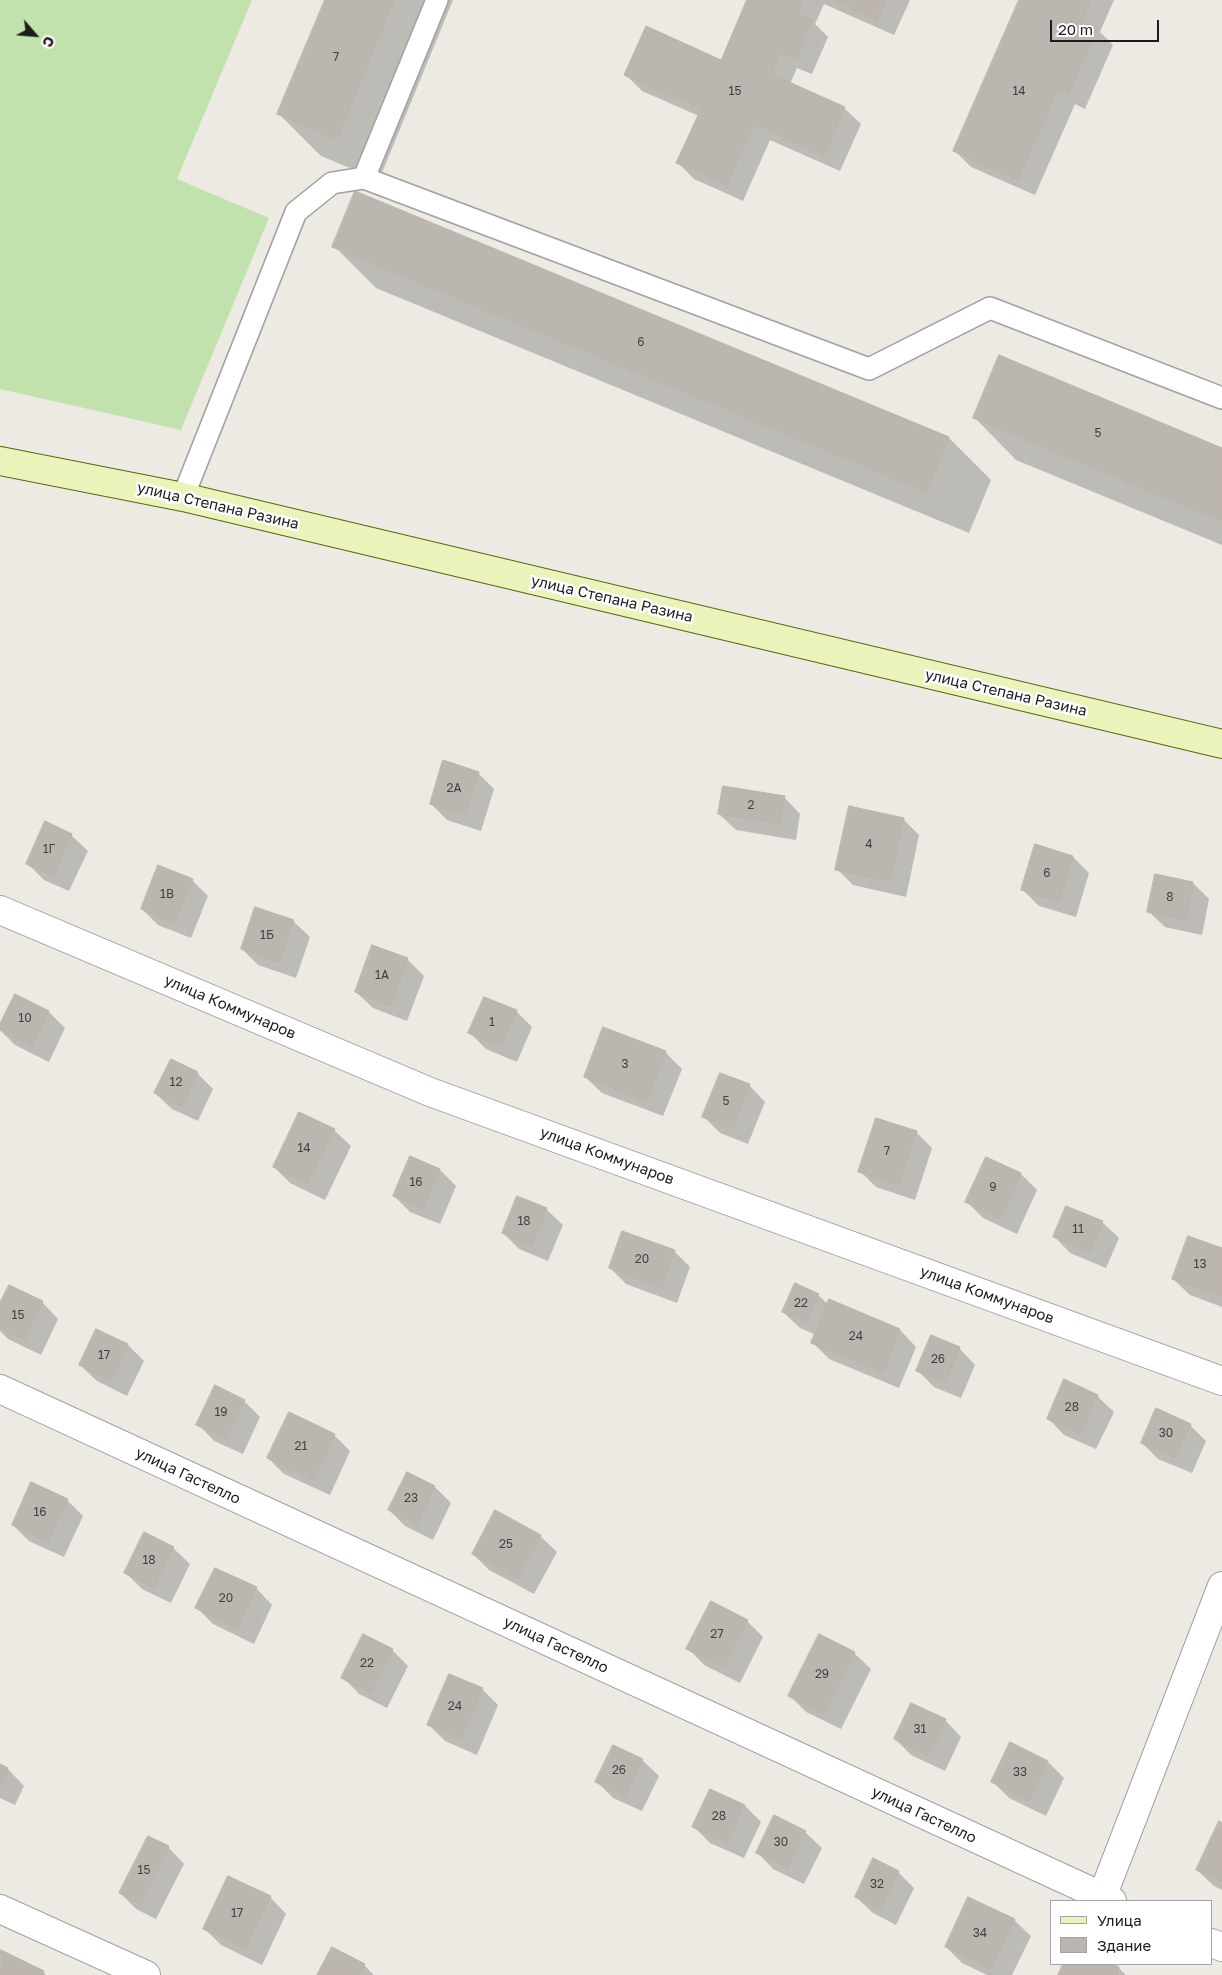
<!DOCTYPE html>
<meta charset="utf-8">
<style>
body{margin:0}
#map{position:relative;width:1222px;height:1975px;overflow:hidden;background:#eceae3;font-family:"Golos Text",sans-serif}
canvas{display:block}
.legend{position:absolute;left:1050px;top:1900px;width:162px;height:65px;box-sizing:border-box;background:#fff;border:1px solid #a4a4a4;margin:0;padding:6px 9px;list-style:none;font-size:15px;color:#1c1c1c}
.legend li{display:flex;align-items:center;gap:10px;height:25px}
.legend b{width:25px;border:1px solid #a4a4a4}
.north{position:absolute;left:10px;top:10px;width:50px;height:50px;-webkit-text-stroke:4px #fff;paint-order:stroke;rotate:117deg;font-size:14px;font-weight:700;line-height:20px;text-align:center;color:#1c1c1c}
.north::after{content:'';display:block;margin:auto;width:18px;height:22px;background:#1c1c1c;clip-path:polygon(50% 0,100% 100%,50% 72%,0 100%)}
.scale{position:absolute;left:1050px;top:20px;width:109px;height:22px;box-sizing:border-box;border:2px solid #1c1c1c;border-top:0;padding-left:6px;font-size:15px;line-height:18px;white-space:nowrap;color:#1c1c1c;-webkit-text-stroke:4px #fff;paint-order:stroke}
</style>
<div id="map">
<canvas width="1222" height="1975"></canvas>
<ul class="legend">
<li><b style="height:6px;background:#ebf3ba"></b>Улица</li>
<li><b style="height:14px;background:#bcb6b0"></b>Здание</li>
</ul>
<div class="north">С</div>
<div class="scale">20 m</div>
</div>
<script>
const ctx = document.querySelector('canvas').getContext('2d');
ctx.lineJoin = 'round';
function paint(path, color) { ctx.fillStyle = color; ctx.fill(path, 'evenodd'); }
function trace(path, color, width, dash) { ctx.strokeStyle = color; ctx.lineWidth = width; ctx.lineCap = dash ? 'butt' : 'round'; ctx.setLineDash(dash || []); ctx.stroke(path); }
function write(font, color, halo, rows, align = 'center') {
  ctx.font = font + ' "Golos Text",sans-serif'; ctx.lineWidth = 5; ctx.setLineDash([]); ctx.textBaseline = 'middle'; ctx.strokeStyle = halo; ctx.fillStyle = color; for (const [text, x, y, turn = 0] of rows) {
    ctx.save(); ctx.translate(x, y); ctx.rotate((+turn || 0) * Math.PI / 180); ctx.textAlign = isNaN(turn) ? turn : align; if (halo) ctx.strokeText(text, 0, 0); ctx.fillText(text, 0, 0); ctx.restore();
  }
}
paint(new Path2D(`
 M 0,0 L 252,0 L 177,179 L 269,218 L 181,430 L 0,389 Z`), '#c2e2ad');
paint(new Path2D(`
 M 326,0 L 453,0 L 379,180 L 321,156 L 279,114 Z
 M 749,0 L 910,0 L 894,35 L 824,4 L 815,24 L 828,37 L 812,74 L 797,68 L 790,84 L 844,108 L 861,124 L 840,171 L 770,140 L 743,201 L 694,179 L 678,163 L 699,116 L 642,91 L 626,75 L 722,61 Z
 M 1021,0 L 1114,0 L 1100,32 L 1113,45 L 1085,109 L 1075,104 L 1035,195 L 971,167 L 955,151 Z
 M 356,193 L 949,438 L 991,480 L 969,533 L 376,288 L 334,246 Z
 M 975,418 L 1222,449 L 1222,545 L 1016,460 Z
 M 478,773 L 494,789 L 481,831 L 447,820 L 431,804 Z
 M 784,797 L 800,814 L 796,840 L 736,830 L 719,814 Z
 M 903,819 L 919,835 L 906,897 L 853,885 L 837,869 Z
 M 71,835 L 88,851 L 69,891 L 44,880 L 28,864 Z
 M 1073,857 L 1089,873 L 1076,917 L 1039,906 L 1023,890 Z
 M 1156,875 L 1193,883 L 1209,899 L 1202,935 L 1165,927 L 1148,911 Z
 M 192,880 L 208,896 L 191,938 L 158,925 L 142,909 Z
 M 293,921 L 310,937 L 296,978 L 258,965 L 242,949 Z
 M 407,959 L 424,976 L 407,1021 L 373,1008 L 356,992 Z
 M 16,996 L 49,1012 L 65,1028 L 49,1062 L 15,1045 L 0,1030 Z
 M 516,1011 L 532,1027 L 517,1062 L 486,1049 L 470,1033 Z
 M 665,1052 L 682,1069 L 663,1116 L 602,1093 L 585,1077 Z
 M 197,1073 L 213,1089 L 198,1121 L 172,1109 L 155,1093 Z
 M 749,1085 L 765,1102 L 748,1144 L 720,1133 L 704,1117 Z
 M 300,1113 L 334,1130 L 351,1146 L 325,1200 L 290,1183 L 274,1167 Z
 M 916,1132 L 932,1148 L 915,1200 L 876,1187 L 860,1171 Z
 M 410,1157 L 440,1170 L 456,1186 L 440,1224 L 410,1212 L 394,1196 Z
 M 987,1158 L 1021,1174 L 1037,1190 L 1017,1234 L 983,1218 L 966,1201 Z
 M 546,1209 L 563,1225 L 548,1261 L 519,1249 L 503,1233 Z
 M 1102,1222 L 1119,1238 L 1106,1268 L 1070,1253 L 1054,1236 Z
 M 1222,1250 L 1222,1307 L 1190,1295 L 1173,1279 Z
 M 674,1251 L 690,1267 L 677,1303 L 626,1284 L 610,1268 Z
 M 818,1295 L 828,1304 L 830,1301 L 900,1330 L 916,1347 L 899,1388 L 829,1359 L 812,1342 L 816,1335 L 800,1328 L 783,1312 Z
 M 42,1302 L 58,1319 L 41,1355 L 8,1339 L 0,1331 L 0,1305 Z
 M 97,1330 L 128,1345 L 144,1361 L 127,1396 L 97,1381 L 80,1365 Z
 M 959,1348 L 975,1365 L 961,1398 L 934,1387 L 917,1370 Z
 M 1097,1396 L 1114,1412 L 1096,1449 L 1064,1435 L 1048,1418 Z
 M 244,1401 L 260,1417 L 243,1454 L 214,1441 L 198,1424 Z
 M 1190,1425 L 1206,1441 L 1192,1473 L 1158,1459 L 1142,1443 Z
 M 334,1435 L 350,1451 L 330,1495 L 284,1474 L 268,1458 Z
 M 435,1487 L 451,1503 L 433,1540 L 405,1526 L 389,1510 Z
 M 67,1500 L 83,1516 L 64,1557 L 29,1541 L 13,1525 Z
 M 540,1536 L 557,1552 L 534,1594 L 489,1570 L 473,1554 Z
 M 173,1548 L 190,1564 L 171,1603 L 142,1589 L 126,1573 Z
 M 256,1588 L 272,1605 L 254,1644 L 213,1624 L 197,1608 Z
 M 747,1621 L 763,1637 L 740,1683 L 704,1665 L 688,1648 Z
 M 392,1650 L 408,1666 L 387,1708 L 359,1694 L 343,1677 Z
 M 854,1653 L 871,1669 L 841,1729 L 806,1712 L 790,1696 Z
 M 482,1689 L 498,1705 L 477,1755 L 445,1741 L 429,1725 Z
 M 945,1720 L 961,1737 L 945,1771 L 911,1755 L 895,1739 Z
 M 642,1760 L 659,1776 L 642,1811 L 613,1798 L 597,1782 Z
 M 1048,1762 L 1064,1778 L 1046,1816 L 1009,1798 L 993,1782 Z
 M 0,1766 L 8,1769 L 24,1786 L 15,1805 L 0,1798 Z
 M 711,1790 L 745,1806 L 761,1822 L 744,1858 L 710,1843 L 694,1827 Z
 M 1222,1824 L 1222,1890 L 1214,1886 L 1197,1870 Z
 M 805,1832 L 822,1848 L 804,1884 L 773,1869 L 757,1852 Z
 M 168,1847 L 184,1864 L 156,1919 L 136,1909 L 120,1893 Z
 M 898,1872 L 914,1888 L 896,1925 L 873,1913 L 856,1897 Z
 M 270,1897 L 286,1914 L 262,1965 L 221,1945 L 204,1928 Z
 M 1014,1920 L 1031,1936 L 1012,1975 L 987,1975 L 962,1963 L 946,1947 Z
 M 2,1952 L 43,1972 L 46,1975 L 0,1975 Z
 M 1065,1964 L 1110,1964 L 1119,1968 L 1126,1975 L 1059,1975 Z
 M 364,1965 L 374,1975 L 319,1975 Z`), '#0003');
const building = new Path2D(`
 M 325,0 L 394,0 L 337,139 L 277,114 Z
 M 747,0 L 802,0 L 797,13 L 813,20 L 796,59 L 781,52 L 771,74 L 845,107 L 824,155 L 754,124 L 727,185 L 676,163 L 701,109 L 624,75 L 646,26 L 721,60 Z
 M 832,0 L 886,0 L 877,20 Z
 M 1019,0 L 1091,0 L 1082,21 L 1098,28 L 1069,93 L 1058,89 L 1018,180 L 953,151 Z
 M 355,191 L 949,437 L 927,492 L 332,247 Z
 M 999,355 L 1222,448 L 1222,521 L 973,418 Z
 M 443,760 L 479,772 L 465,815 L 430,804 Z
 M 723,786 L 785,796 L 780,824 L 718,814 Z
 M 849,806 L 904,818 L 890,881 L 835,870 Z
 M 45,821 L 72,834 L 53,876 L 26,864 Z
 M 1035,844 L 1073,856 L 1059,902 L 1021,890 Z
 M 158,865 L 193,879 L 175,923 L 141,909 Z
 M 1155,874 L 1193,882 L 1186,920 L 1147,912 Z
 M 255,907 L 294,920 L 279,962 L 241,949 Z
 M 372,945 L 408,958 L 391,1006 L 355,992 Z
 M 15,994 L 49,1011 L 32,1046 L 0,1030 L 0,1024 Z
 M 484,997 L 517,1010 L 501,1047 L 468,1033 Z
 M 603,1027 L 666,1051 L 647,1101 L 584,1077 Z
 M 171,1059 L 198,1072 L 181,1106 L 154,1093 Z
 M 720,1073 L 750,1084 L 732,1129 L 702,1117 Z
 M 299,1112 L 335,1129 L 308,1184 L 273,1167 Z
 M 876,1118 L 917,1131 L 899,1185 L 858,1172 Z
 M 410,1156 L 440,1169 L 423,1209 L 393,1196 Z
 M 986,1157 L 1021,1173 L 1000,1219 L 965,1202 Z
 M 517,1196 L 547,1208 L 532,1246 L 502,1233 Z
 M 1066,1206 L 1103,1221 L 1090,1252 L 1053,1237 Z
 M 622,1231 L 675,1250 L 661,1287 L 609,1268 Z
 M 1188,1236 L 1222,1248 L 1222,1297 L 1172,1279 Z
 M 795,1283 L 819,1294 L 807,1322 L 782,1312 Z
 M 9,1285 L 43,1301 L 24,1340 L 0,1328 L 0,1303 Z
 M 829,1299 L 900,1329 L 883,1372 L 811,1343 Z
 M 96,1329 L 128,1344 L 111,1380 L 79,1365 Z
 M 931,1335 L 960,1347 L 945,1383 L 916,1371 Z
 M 1064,1379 L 1098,1395 L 1080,1434 L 1047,1419 Z
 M 215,1385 L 245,1400 L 226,1439 L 196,1425 Z
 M 1156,1408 L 1191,1424 L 1175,1458 L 1141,1443 Z
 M 289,1412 L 335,1434 L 313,1480 L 267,1458 Z
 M 407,1472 L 435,1486 L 416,1524 L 388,1510 Z
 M 31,1482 L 68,1499 L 48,1542 L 12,1525 Z
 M 495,1510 L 541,1535 L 518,1579 L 472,1554 Z
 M 144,1532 L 174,1547 L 154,1588 L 124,1573 Z
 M 215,1568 L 257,1587 L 238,1628 L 195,1608 Z
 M 711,1601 L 748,1620 L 723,1667 L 686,1649 Z
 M 363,1634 L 393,1649 L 371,1693 L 341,1678 Z
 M 819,1634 L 855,1652 L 824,1714 L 788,1696 Z
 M 449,1674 L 483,1688 L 461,1739 L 427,1725 Z
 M 911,1703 L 946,1719 L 928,1756 L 894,1739 Z
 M 1010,1742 L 1048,1761 L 1029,1801 L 991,1782 Z
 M 613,1745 L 643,1759 L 625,1796 L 595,1782 Z
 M 0,1764 L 8,1768 L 0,1786 Z
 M 710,1789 L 745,1805 L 727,1843 L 692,1827 Z
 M 774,1815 L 806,1831 L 788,1868 L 756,1853 Z
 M 1219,1821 L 1222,1823 L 1222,1882 L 1196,1870 Z
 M 148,1836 L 169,1846 L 140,1904 L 119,1893 Z
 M 873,1858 L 899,1871 L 880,1909 L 855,1897 Z
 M 228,1876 L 271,1896 L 245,1949 L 203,1929 Z
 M 968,1897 L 1015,1919 L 991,1969 L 945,1947 Z
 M 332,1947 L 365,1964 L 359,1975 L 317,1975 Z
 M 1,1950 L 44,1971 L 42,1975 L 0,1975 Z
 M 1063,1964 L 1112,1964 L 1119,1967 L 1116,1975 L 1058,1975 Z`);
paint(building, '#bcb6b0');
trace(building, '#bdb2a6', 1);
const service = new Path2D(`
 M 364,178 L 437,0
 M 183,497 L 296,212 L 332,183 L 364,178 L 869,369 L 990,308 L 1222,398`);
const minor = new Path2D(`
 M 0,910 L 430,1092 L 1222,1381
 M 0,1389 L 1112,1901
 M 1102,1897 L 1222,1586
 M 0,1909 L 146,1975
 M 1211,1943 L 1222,1947`);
const secondary = new Path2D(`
 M 0,461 L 183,497 L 1222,744`);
trace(service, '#a0a0a0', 24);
trace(minor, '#a0a0a0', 30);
trace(secondary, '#56670f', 30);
trace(service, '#fff', 21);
trace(minor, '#fff', 28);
trace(secondary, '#ebf3ba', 28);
write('12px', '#444241', null, [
 ["7",336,57],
 ["15",735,91],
 ["14",1019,91],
 ["6",641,342],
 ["5",1098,433],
 ["2А",454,788],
 ["2",751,805],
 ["4",869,844],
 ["1Г",49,849],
 ["6",1047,873],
 ["1В",167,894],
 ["8",1170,897],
 ["1Б",267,935],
 ["1А",382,975],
 ["10",25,1018],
 ["1",492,1022],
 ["3",625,1064],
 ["12",176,1082],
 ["5",726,1101],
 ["14",304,1148],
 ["7",887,1151],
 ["16",416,1182],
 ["9",993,1187],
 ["18",524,1221],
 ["11",1078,1229],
 ["20",642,1259],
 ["13",1200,1264],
 ["22",801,1303],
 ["15",18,1315],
 ["24",856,1336],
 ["17",104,1355],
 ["26",938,1359],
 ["28",1072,1407],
 ["19",221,1412],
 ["30",1166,1433],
 ["21",301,1446],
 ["23",411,1498],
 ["16",40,1512],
 ["25",506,1544],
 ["18",149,1560],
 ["20",226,1598],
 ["27",717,1634],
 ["22",367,1663],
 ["29",822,1674],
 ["24",455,1706],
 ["31",920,1729],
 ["26",619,1770],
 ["33",1020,1772],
 ["28",719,1816],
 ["30",781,1842],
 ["15",144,1870],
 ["32",877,1884],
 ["17",237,1913],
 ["34",980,1933]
]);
write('15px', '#1c1c1c', '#fff', [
 ["улица Степана Разина",218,506,13],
 ["улица Степана Разина",612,599,13],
 ["улица Степана Разина",1006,693,13],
 ["улица Коммунаров",230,1007,23],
 ["улица Коммунаров",607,1156,20],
 ["улица Коммунаров",987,1295,20],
 ["улица Гастелло",188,1476,25],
 ["улица Гастелло",556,1645,25],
 ["улица Гастелло",924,1815,25]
]);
</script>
